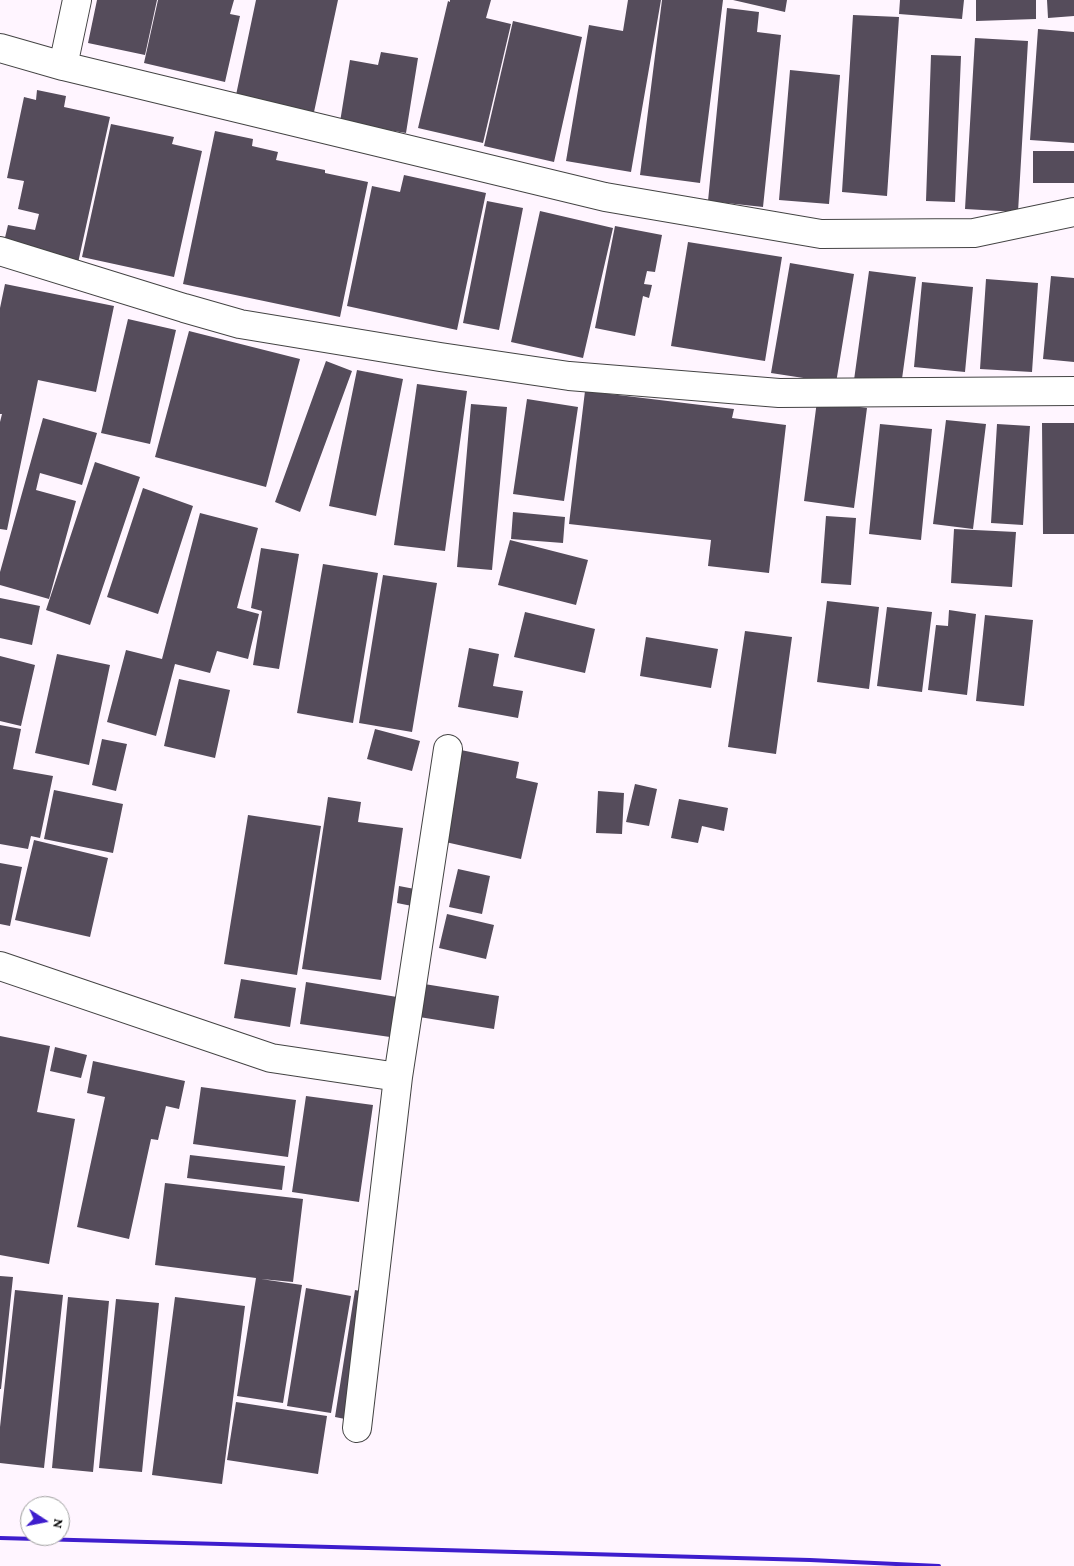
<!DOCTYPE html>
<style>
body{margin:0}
#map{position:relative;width:1074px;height:1566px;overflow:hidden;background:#fff5ff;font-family:"Crimson Pro",serif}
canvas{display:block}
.north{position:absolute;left:20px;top:1496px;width:50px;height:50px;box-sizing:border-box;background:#fff;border:1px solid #a0a0a0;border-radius:50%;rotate:101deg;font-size:14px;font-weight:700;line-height:20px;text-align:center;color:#111}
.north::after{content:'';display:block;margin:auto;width:18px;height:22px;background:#3e1dcd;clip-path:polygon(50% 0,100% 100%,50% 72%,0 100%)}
</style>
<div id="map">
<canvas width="1074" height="1566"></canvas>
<div class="north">N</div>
</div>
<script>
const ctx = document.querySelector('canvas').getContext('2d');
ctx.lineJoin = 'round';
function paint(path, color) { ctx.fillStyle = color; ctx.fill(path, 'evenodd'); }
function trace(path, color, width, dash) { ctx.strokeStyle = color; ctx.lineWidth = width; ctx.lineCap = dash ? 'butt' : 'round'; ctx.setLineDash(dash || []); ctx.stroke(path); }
paint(new Path2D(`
 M 97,0 L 157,0 L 145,55 L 88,43 Z
 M 158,0 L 234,0 L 230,14 L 240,16 L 225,82 L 144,63 Z
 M 256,0 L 338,0 L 314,112 L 236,95 Z
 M 450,0 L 491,0 L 486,18 L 511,24 L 483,143 L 418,128 L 448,1 L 450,2 Z
 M 628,0 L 661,0 L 631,172 L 566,161 L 589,25 L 623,31 Z
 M 662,0 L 723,0 L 700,183 L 640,175 Z
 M 733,0 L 787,0 L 785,12 Z
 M 900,0 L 964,0 L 962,19 L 899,14 Z
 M 976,0 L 1036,0 L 1036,19 L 976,21 Z
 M 1047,0 L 1074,0 L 1074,16 L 1048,18 Z
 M 727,8 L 759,12 L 757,32 L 781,35 L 763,207 L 708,201 Z
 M 853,15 L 899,17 L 887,196 L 842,192 Z
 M 513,21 L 582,37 L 554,162 L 484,146 Z
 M 1038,29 L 1074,32 L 1074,143 L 1030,140 Z
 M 975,38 L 1028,41 L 1018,212 L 965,209 Z
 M 381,52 L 418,58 L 406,133 L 340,122 L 350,60 L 378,65 Z
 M 931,55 L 961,56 L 955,202 L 926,201 Z
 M 790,70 L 840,75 L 829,204 L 779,200 Z
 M 37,90 L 66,96 L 64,107 L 110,117 L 78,263 L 3,246 L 8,225 L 35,230 L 39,214 L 18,209 L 24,181 L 7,178 L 24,97 L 36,100 Z
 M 111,124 L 174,137 L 172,144 L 202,151 L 174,277 L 82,257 Z
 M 215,131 L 253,139 L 252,146 L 278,152 L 276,160 L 325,170 L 325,173 L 368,182 L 340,317 L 183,284 Z
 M 1033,151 L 1074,151 L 1074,183 L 1033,183 Z
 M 404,175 L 486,193 L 457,330 L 347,306 L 372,186 L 400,192 Z
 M 487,201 L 523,208 L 499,330 L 463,323 Z
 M 540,211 L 613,228 L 583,358 L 511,342 Z
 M 615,226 L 662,235 L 655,272 L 647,271 L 644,284 L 652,285 L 649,298 L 643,296 L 635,336 L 595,328 Z
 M 688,242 L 782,257 L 765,361 L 671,346 Z
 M 790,263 L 854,274 L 836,383 L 771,373 Z
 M 869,271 L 916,277 L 901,386 L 854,380 Z
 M 1051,276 L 1074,278 L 1074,362 L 1043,359 Z
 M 986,279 L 1038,283 L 1032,372 L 980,369 Z
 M 922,282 L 973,287 L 965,372 L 914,367 Z
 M 5,284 L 114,306 L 96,392 L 38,380 L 7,530 L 0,529 L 0,422 L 2,414 L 0,414 L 0,308 Z
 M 128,319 L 176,330 L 150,444 L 101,433 Z
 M 189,331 L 300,359 L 266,487 L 155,457 Z
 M 326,361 L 352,371 L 300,512 L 275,502 Z
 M 357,370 L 403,379 L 376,516 L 329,506 Z
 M 417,384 L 467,391 L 445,551 L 394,545 Z
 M 585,391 L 734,409 L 732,418 L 786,425 L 769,573 L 708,566 L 711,540 L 569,524 Z
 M 527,399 L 578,407 L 564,501 L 513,494 Z
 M 817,401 L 867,408 L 854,508 L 804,501 Z
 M 471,404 L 507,407 L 492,570 L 457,567 Z
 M 43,418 L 97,433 L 82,485 L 40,473 L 36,490 L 76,501 L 49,599 L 0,585 L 0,572 Z
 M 946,420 L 986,424 L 973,529 L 933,524 Z
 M 1042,423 L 1074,423 L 1074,534 L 1043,534 Z
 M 880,424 L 932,429 L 921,540 L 869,534 Z
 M 997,424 L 1030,426 L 1023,525 L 991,523 Z
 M 95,462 L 140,477 L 90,625 L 46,610 Z
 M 143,488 L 193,506 L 158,614 L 107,597 Z
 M 513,512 L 565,517 L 563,543 L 511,539 Z
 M 200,513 L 258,528 L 237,608 L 259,614 L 248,659 L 217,651 L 210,673 L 175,664 L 156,736 L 107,722 L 126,650 L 162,659 Z
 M 826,516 L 856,518 L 851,585 L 821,583 Z
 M 954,529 L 1016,532 L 1012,587 L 951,583 Z
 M 510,540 L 588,560 L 576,605 L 498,585 Z
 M 261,548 L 299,554 L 279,669 L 253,665 L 262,611 L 251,608 Z
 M 323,564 L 378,573 L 353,723 L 297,713 Z
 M 383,575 L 437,583 L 412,732 L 359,723 Z
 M 0,598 L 40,606 L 32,645 L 0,638 Z
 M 827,601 L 879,607 L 869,689 L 817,682 Z
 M 887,607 L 932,612 L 922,692 L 877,686 Z
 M 949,610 L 976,614 L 967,695 L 928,690 L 936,625 L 948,626 Z
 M 525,612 L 595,629 L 585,673 L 514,657 Z
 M 985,615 L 1033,620 L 1024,706 L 976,701 Z
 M 745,631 L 792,637 L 776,754 L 728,747 Z
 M 646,637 L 718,649 L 711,688 L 640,676 Z
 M 469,648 L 499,654 L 493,686 L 523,691 L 518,718 L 458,707 Z
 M 57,654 L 110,665 L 89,765 L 35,753 Z
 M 0,656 L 35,665 L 21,726 L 0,721 Z
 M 179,679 L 230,690 L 215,758 L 164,746 Z
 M 0,725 L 21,729 L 13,769 L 53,776 L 40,838 L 31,836 L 28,849 L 0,844 Z
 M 375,729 L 420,741 L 412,771 L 367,759 Z
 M 102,739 L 127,744 L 116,791 L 92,785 Z
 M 461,750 L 519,762 L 516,778 L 538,783 L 521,859 L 441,841 Z
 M 635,784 L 657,789 L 649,826 L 626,822 Z
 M 54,790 L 123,804 L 113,853 L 44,839 Z
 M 598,791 L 624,793 L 622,834 L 596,833 Z
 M 328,797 L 361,802 L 358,822 L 403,828 L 381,980 L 302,969 Z
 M 679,799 L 728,808 L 724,831 L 702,826 L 698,843 L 671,838 Z
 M 248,815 L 321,826 L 297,975 L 224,964 Z
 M 34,840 L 108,858 L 90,937 L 15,920 Z
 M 0,863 L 22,867 L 10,926 L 0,924 Z
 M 458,869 L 490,876 L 482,914 L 449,907 Z
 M 399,886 L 420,890 L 417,907 L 397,903 Z
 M 447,914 L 494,925 L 486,959 L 439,948 Z
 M 241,979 L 296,988 L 290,1027 L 234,1018 Z
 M 306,982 L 397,997 L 390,1037 L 300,1024 Z
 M 418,983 L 499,996 L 494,1029 L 413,1016 Z
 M 0,1036 L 50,1046 L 37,1112 L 75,1119 L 49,1264 L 0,1255 Z
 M 55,1047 L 87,1055 L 81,1078 L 50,1071 Z
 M 93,1061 L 185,1081 L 179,1109 L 166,1106 L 158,1140 L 151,1139 L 129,1239 L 77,1227 L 105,1097 L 87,1093 Z
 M 201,1087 L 296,1100 L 288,1157 L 193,1144 Z
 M 306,1096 L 373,1105 L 359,1202 L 292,1192 Z
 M 190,1155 L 285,1166 L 282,1190 L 187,1178 Z
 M 165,1183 L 303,1199 L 293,1282 L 261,1279 L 302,1285 L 283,1403 L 237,1396 L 256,1278 L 155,1265 Z
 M 0,1276 L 13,1277 L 1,1389 L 0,1389 Z
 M 306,1288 L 351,1296 L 331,1413 L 287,1406 Z
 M 15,1290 L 63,1295 L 44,1468 L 0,1463 L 0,1427 Z
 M 355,1290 L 370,1293 L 350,1420 L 335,1417 Z
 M 68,1297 L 109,1301 L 93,1472 L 52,1468 Z
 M 175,1297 L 245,1306 L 222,1484 L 152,1475 Z
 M 116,1299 L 159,1303 L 142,1472 L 99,1468 Z
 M 236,1402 L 327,1416 L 318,1474 L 227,1460 Z`), '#554c5b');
const minor = new Path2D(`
 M 0,48 L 63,66 L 605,197 L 821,234 L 974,233 L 1074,212
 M 63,66 L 77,0
 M 0,251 L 184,308 L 240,324 L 440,357 L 569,376 L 779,393 L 1074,391
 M 0,966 L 271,1058 L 398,1077
 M 357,1428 L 398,1077 L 448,749`);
trace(minor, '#444', 30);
trace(minor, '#fff', 28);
trace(new Path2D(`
 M 0,1538 L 810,1560 L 939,1566`), '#3e1dcd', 4);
</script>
